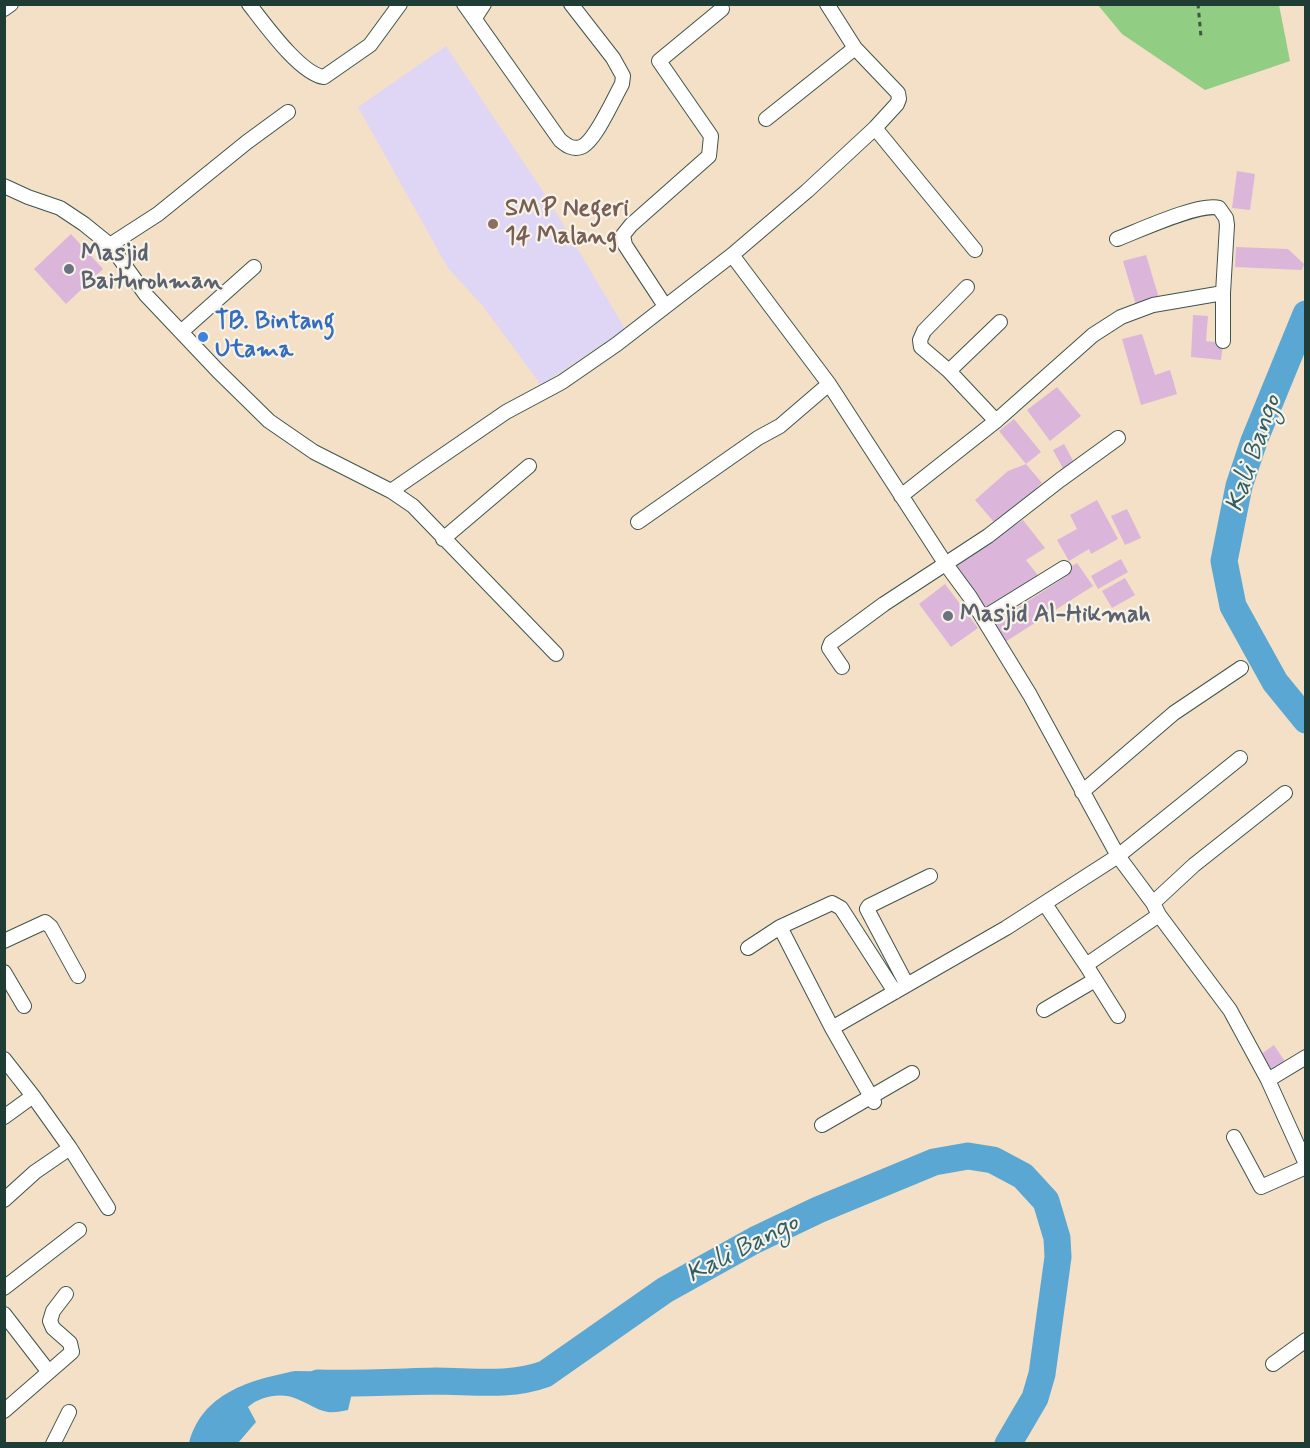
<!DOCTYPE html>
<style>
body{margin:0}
#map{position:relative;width:1310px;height:1448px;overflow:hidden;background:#f3e0c6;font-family:Mynerve,sans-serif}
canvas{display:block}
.frame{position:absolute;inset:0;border:6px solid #1f3d34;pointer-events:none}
</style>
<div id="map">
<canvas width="1310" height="1448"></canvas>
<div class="frame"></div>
</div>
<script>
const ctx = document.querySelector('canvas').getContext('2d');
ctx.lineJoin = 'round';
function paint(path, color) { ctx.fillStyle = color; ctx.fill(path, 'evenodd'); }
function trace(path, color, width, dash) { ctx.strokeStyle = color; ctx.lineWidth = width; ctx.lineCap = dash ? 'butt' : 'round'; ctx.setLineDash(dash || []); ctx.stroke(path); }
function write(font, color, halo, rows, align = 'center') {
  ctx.font = font + ' Mynerve,sans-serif'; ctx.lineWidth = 4.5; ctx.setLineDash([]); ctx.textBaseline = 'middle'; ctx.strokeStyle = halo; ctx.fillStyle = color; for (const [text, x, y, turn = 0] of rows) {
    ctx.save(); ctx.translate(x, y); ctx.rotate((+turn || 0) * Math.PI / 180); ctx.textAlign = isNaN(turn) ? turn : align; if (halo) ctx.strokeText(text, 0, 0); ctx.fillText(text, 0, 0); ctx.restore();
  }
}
paint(new Path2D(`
 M 446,46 L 548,199 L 625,329 L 541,385 L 482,305 L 448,268 L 358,107 Z`), '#dfd5f5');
paint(new Path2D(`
 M 1098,5 L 1279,5 L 1290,61 L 1205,90 L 1122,34 Z`), '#91cd83');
paint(new Path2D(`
 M 295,1371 L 357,1372 L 348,1410 C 342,1411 334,1413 328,1412 C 316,1410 308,1403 297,1399 C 282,1392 260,1396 248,1407 L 256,1422 L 238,1443 L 189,1443 C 202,1393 250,1380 295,1371 Z`), '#5ba7d3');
trace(new Path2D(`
 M 1306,314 L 1254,441 L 1239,486 L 1224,561 L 1233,606 L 1275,682 L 1306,720
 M 318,1383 C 357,1384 396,1382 435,1381 C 472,1381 509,1387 545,1374 L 665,1290 L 755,1240 L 818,1210 L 934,1162 L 968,1156 L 993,1160 L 1023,1176 L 1046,1201 L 1057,1238 L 1058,1257 L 1042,1374 L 1035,1398 L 1008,1444`), '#5ba7d3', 27);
paint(new Path2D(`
 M 1237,171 L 1255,174 L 1250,210 L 1232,208 Z
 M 71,234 L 103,269 L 66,304 L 34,269 Z
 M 1236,247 L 1288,249 L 1304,264 L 1302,270 L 1235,267 Z
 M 1146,255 L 1159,298 L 1136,305 L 1123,261 Z
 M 1193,315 L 1208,316 L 1206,341 L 1223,343 L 1221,360 L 1191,357 Z
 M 1142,334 L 1155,375 L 1170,370 L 1177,394 L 1141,405 L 1122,339 Z
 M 1057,387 L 1081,416 L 1050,441 L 1027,410 Z
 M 1014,419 L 1041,452 L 1026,464 L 999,431 Z
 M 1064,444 L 1076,466 L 1065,472 L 1053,450 Z
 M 1026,464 L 1042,483 L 1015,509 L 994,522 L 975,500 L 1008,471 Z
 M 1097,500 L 1118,539 L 1091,554 L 1089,549 L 1069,561 L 1057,540 L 1077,529 L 1070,515 Z
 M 1127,509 L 1141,538 L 1125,545 L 1111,516 Z
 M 1023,520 L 1045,548 L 1026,560 L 1040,578 L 985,613 L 954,564 Z
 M 1121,559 L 1128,572 L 1098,589 L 1091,576 Z
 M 1077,563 L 1093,586 L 1005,642 L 993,624 L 1065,577 L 1062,572 Z
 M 1125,578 L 1135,595 L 1112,608 L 1102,591 Z
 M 945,584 L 978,628 L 951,647 L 919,604 Z
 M 1274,1045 L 1286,1063 L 1269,1075 L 1257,1057 Z`), '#dbb6da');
const minor = new Path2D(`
 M 249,4 C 264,23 300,74 324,77 L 370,45 L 400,4
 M 464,4 L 560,140 C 566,145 572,150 581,147 C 595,142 614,98 622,84 L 623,76 L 613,58 L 571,4
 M 4,9 L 11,4
 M 475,18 L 484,4
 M 766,119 L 855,48
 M 875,128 L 975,250
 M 4,186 L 28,197 L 60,208 L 84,224 L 110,245 L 146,295 L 218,371 L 269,421 L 314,452 L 391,491 L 413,506 L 556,654
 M 1117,239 C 1138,231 1200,202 1219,208 L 1226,218 L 1227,225 L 1223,293 L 1223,341
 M 110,245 L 158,214 L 247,142 L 288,112
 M 732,255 L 829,384 L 945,563 L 970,597 L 1030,695 L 1118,856 L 1153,903 L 1159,915 L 1230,1010 L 1268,1080 L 1306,1164
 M 967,287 L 924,331 L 920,340 L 921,347 L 949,371 L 996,421
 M 665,306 L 625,245 L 623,235 L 631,225 L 709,156 L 711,136 L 659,61 L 722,9
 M 181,332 L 254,267
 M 949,371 L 1000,322
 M 391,491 L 506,412 L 562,382 L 617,344 L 732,255 L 807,191 L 875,128 L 897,104 L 899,99 L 898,93 L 855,48 L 827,4
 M 901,496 L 996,421 L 1093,335 L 1121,317 L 1153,305 L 1223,293
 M 638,522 L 758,438 L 780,426 L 829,384
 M 443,539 L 529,466
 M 983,618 L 1064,568
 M 842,667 L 829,648 L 831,643 L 884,604 L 988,536 L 1060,480 L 1118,438
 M 1082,792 L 1174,713 L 1241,668
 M 1153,903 L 1194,865 L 1285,793
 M 1045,904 L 1086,965 L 1118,1016
 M 780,927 L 832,1028 L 874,1102
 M 4,941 L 45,922 L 51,927 L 78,976
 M 748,948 L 780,927 L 832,903 L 841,908 L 895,992
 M 1086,965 L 1159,915
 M 4,972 L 24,1006
 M 907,985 L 867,909 L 869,906 L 930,876
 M 1044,1010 L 1095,980
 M 832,1028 L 1006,928 L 1118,856 L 1240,758
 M 4,1059 L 33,1096 L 4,1117
 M 1268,1080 L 1306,1057
 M 822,1125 L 912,1073
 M 1234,1137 L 1261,1187 L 1306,1167
 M 70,1148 L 108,1208
 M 4,1200 L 35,1172 L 70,1148 L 33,1096
 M 4,1288 L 79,1230
 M 4,1314 L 48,1371
 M 1273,1364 L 1306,1340
 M 4,1411 L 72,1352 L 70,1343 L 53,1328 L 50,1321 L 53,1311 L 66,1294
 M 53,1444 L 69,1412`);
trace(minor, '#3f554a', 16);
trace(new Path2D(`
 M 1198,4 L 1201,37`), '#3f554a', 3, [4.5, 4.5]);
trace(minor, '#fff', 14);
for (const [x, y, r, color] of [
 [493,224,6,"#8d6e63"],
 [69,269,6,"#6b7280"],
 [203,337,6,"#3f7fe0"],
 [948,616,6,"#6b7280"]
]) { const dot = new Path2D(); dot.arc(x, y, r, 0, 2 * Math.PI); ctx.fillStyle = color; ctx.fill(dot); trace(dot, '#f7f3e8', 2); }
write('bold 24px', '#785e54', '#f7f3e8', [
 ["SMP Negeri",505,210],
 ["14 Malang",505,238]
], 'left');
write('bold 24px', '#5b616d', '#f7f3e8', [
 ["Masjid",81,255],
 ["Baiturohman",81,283],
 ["Masjid Al-Hikmah",960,616]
], 'left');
write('bold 24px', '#366cbe', '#f7f3e8', [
 ["TB. Bintang",215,323],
 ["Utama",215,351]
], 'left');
write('italic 26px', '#315d64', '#f7f3e8', [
 ["Kali Bango",1255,454,-71],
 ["Kali Bango",743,1250,-27]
]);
</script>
